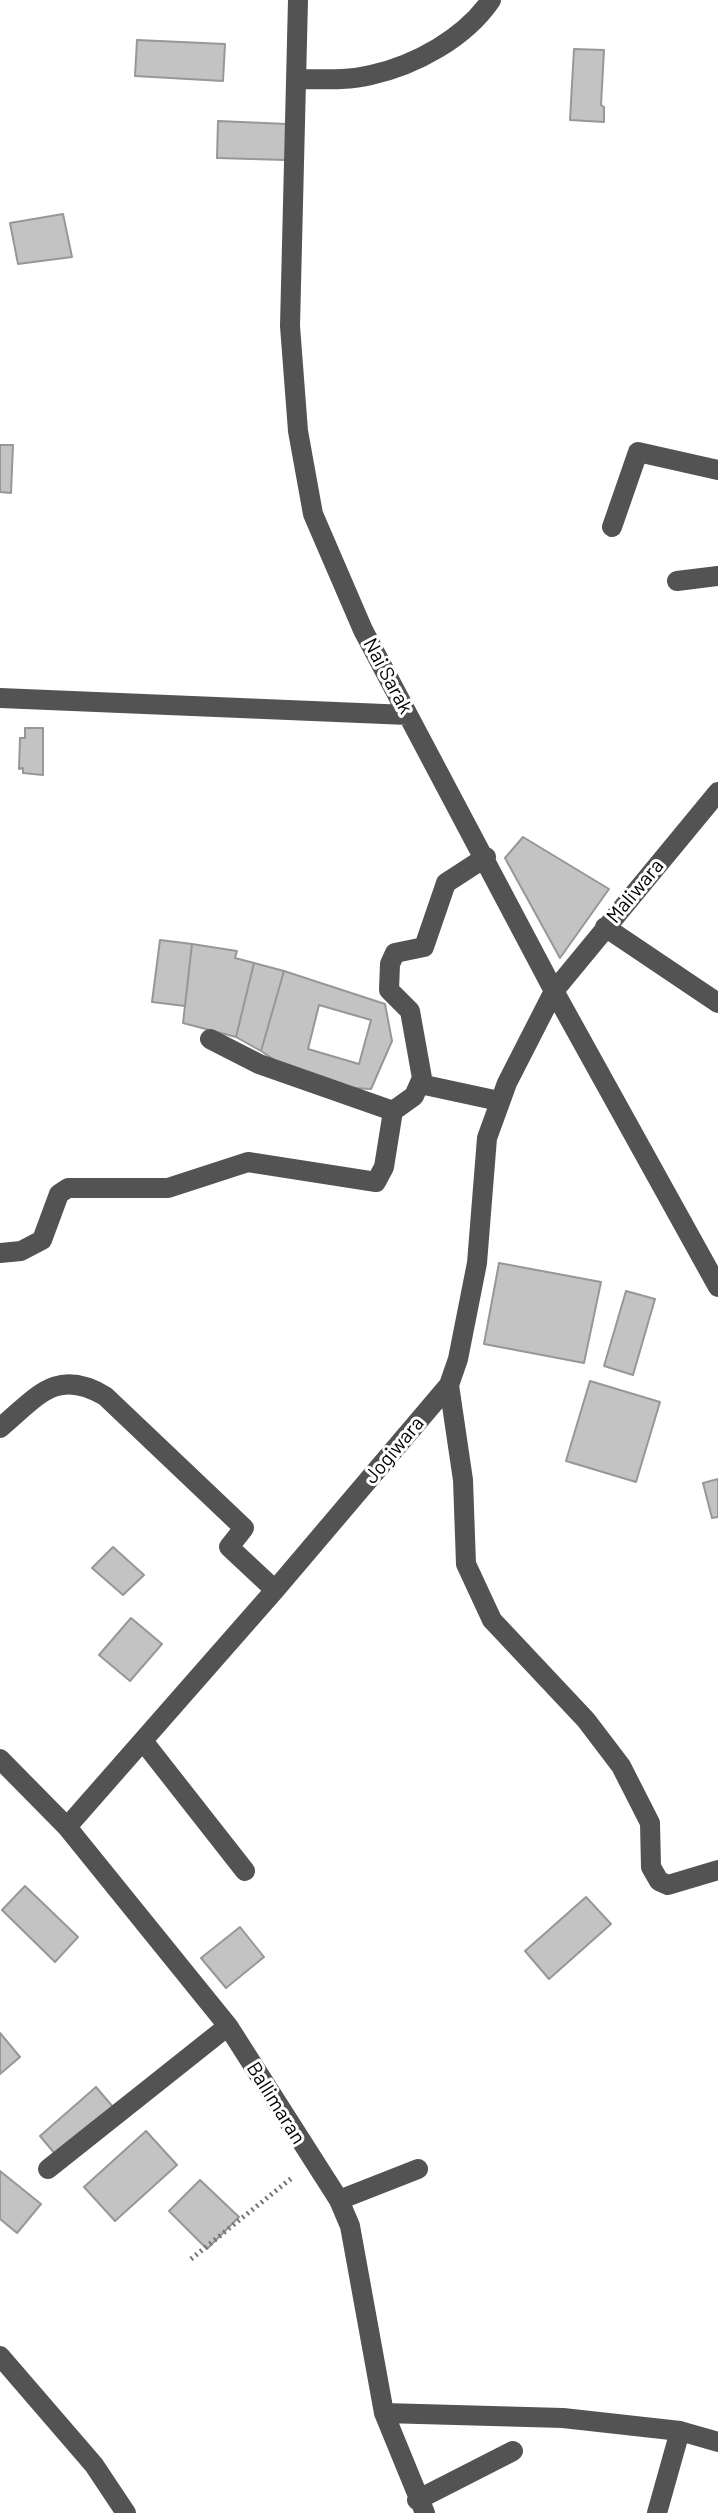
<!DOCTYPE html>
<style>
body{margin:0}
canvas{display:block;background:#fff}
</style>
<canvas width="718" height="2513"></canvas>
<script>
const ctx = document.querySelector('canvas').getContext('2d');
ctx.lineJoin = 'round';
function paint(path, color) { ctx.fillStyle = color; ctx.fill(path, 'evenodd'); }
function trace(path, color, width, dash) { ctx.strokeStyle = color; ctx.lineWidth = width; ctx.lineCap = dash ? 'butt' : 'round'; ctx.setLineDash(dash || []); ctx.stroke(path); }
function write(font, color, halo, rows, align = 'center') {
  ctx.font = font + ' Barlow,sans-serif'; ctx.lineWidth = 6; ctx.setLineDash([]); ctx.textBaseline = 'middle'; ctx.strokeStyle = halo; ctx.fillStyle = color; for (const [text, x, y, turn = 0] of rows) {
    ctx.save(); ctx.translate(x, y); ctx.rotate((+turn || 0) * Math.PI / 180); ctx.textAlign = isNaN(turn) ? turn : align; if (halo) ctx.strokeText(text, 0, 0); ctx.fillText(text, 0, 0); ctx.restore();
  }
}
const building = new Path2D(`
 M 137,40 L 225,44 L 223,81 L 135,76 Z
 M 574,49 L 604,50 L 601,105 L 604,107 L 604,122 L 570,120 Z
 M 218,121 L 287,124 L 286,160 L 217,158 Z
 M 63,214 L 72,257 L 18,264 L 10,223 Z
 M 0,445 L 13,445 L 11,493 L 0,492 Z
 M 25,728 L 43,728 L 43,775 L 23,773 L 23,768 L 19,769 L 20,738 L 25,738 Z
 M 523,837 L 609,889 L 560,958 L 505,858 Z
 M 160,940 L 192,944 L 185,1006 L 152,1002 Z
 M 192,944 L 237,951 L 235,958 L 254,963 L 236,1037 L 183,1023 Z
 M 254,963 L 284,971 L 261,1051 L 236,1037 Z
 M 284,971 L 385,1004 L 392,1041 L 371,1089 L 352,1088 L 282,1065 L 261,1051 ZM 319,1005 L 371,1020 L 359,1064 L 308,1049 Z
 M 499,1263 L 601,1282 L 584,1363 L 484,1344 Z
 M 626,1291 L 655,1299 L 633,1375 L 604,1366 Z
 M 590,1381 L 660,1402 L 636,1482 L 566,1461 Z
 M 718,1479 L 718,1517 L 712,1518 L 703,1483 Z
 M 113,1547 L 144,1575 L 123,1595 L 92,1568 Z
 M 131,1618 L 162,1644 L 130,1681 L 99,1655 Z
 M 25,1886 L 78,1937 L 55,1962 L 2,1910 Z
 M 586,1897 L 611,1924 L 549,1979 L 525,1951 Z
 M 240,1927 L 264,1957 L 226,1988 L 201,1958 Z
 M 0,2033 L 20,2057 L 0,2074 Z
 M 96,2087 L 113,2107 L 56,2155 L 40,2136 Z
 M 146,2131 L 177,2165 L 115,2221 L 84,2187 Z
 M 0,2171 L 41,2204 L 17,2233 L 0,2219 Z
 M 200,2180 L 239,2217 L 207,2249 L 169,2211 Z`);
paint(building, '#c3c3c3');
trace(building, '#979797', 2);
trace(new Path2D(`
 M 191,2259 L 293,2177`), '#757575', 5, [2, 4]);
trace(new Path2D(`
 M 298,0 L 290,326 L 298,431 L 313,514 L 363,630 L 554,991 L 718,1287
 M 296,79 C 321,79 347,81 371,75 C 416,65 465,38 491,0
 M 612,527 L 638,452 L 718,470
 M 677,581 L 718,576
 M 0,698 L 408,715
 M 605,927 L 718,1003
 M 210,1039 L 259,1064 L 393,1111
 M 420,1084 L 499,1101
 M 0,1253 L 21,1251 L 42,1240 L 59,1194 L 68,1188 L 168,1188 L 248,1162 L 376,1182 L 384,1167 L 393,1111 L 414,1096 L 422,1078 L 410,1011 L 389,990 L 390,964 L 395,953 L 424,947 L 446,883 L 486,857
 M 449,1385 L 463,1480 L 466,1564 L 492,1620 L 586,1720 L 621,1766 L 650,1823 L 651,1867 L 659,1881 L 668,1885 L 718,1870
 M 0,1428 C 37,1397 56,1367 105,1396 L 244,1528 L 229,1547 L 275,1590
 M 143,1741 L 245,1871
 M 0,1759 L 67,1827 L 228,2026 L 339,2200 L 350,2226 L 384,2413 L 425,2513
 M 67,1827 L 275,1590 L 449,1385 L 458,1359 L 477,1263 L 487,1138 L 507,1083 L 554,991 L 718,792
 M 48,2169 L 228,2026
 M 339,2200 L 418,2169
 M 0,2356 L 94,2465 L 126,2513
 M 384,2413 L 563,2418 L 680,2431 L 718,2442
 M 417,2500 L 513,2451
 M 657,2513 L 680,2431`), '#535353', 20);
write('20px', '#000', '#fff', [
 ["Nai Sarak",388,676,62],
 ["Maliwara",635,891,-50],
 ["Jogiwara",394,1450,-50],
 ["Ballimaran",276,2103,58]
]);
</script>
